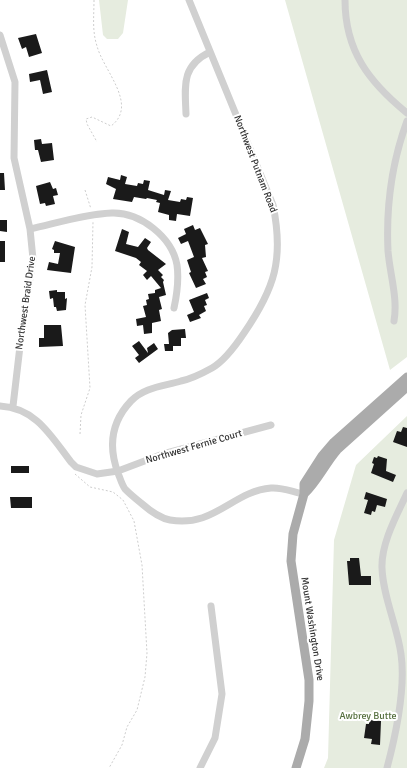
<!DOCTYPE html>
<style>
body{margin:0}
canvas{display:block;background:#fff}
</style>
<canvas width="407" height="768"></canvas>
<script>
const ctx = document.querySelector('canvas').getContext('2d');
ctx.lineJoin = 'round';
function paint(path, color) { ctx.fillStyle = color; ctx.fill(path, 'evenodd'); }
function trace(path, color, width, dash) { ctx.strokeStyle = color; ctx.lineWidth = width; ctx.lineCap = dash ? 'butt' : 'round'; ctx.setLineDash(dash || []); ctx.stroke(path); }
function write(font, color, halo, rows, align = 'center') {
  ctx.font = font + ' Signika,sans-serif'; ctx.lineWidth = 4; ctx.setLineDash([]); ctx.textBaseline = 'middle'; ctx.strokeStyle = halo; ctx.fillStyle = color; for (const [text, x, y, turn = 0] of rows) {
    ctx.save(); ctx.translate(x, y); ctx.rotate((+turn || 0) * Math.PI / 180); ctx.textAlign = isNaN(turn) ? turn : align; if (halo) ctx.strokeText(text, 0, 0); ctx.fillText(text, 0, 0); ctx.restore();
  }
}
paint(new Path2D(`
 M 99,0 L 128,0 L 123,33 L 118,39 L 107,39 L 103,35 Z
 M 285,0 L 407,0 L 407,357 L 390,370 Z
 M 407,416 L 407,768 L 324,768 L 328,758 L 334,540 L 356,465 Z`), '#e6ecdf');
paint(new Path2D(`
 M 36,34 L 42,53 L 29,57 L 26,47 L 22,49 L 18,38 Z
 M 47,70 L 52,92 L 43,94 L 40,80 L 30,82 L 29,74 Z
 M 41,139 L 42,144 L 52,143 L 54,160 L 41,162 L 38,150 L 35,150 L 34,140 Z
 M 0,173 L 4,173 L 5,190 L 0,190 Z
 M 121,175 L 127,177 L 125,184 L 137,186 L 138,183 L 143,184 L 144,180 L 150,181 L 148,190 L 164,195 L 165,190 L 171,191 L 168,200 L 180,202 L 181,199 L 186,200 L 187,197 L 193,198 L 190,216 L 177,214 L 176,221 L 169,220 L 169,215 L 158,212 L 160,203 L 156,202 L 157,200 L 147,198 L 146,199 L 134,197 L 132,202 L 113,199 L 116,189 L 106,184 L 108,177 L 120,180 Z
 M 50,182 L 53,189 L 56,188 L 58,195 L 53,196 L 55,204 L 46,206 L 45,203 L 40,204 L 36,186 Z
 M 0,220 L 7,220 L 7,232 L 0,231 Z
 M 193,225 L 195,230 L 200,228 L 208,244 L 205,245 L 206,257 L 202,258 L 208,271 L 205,272 L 207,277 L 203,279 L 206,284 L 196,288 L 189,273 L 191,272 L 187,260 L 194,257 L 188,241 L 181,244 L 178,238 L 186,234 L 184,229 Z
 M 122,229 L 129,232 L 126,244 L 138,247 L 145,238 L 151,242 L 147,248 L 148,250 L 166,264 L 158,270 L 163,275 L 161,277 L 164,280 L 163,282 L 166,295 L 159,297 L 162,309 L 159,310 L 161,321 L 152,323 L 152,333 L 144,334 L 143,325 L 137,326 L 136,319 L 146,317 L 143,306 L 147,305 L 146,300 L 149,299 L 148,294 L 155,293 L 155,290 L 161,288 L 151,276 L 147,280 L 143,275 L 147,271 L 139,265 L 141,262 L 136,258 L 115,251 Z
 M 0,241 L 5,241 L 5,262 L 0,262 Z
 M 55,241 L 75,247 L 71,273 L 47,270 L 49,262 L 58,264 L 60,253 L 54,253 L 54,250 L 52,249 Z
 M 57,290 L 57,292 L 65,292 L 65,299 L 67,298 L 66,310 L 57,311 L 56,307 L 54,307 L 53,298 L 50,299 L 49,291 Z
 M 207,293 L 209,298 L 205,300 L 207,305 L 204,306 L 206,311 L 199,315 L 201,318 L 190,322 L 187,315 L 194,312 L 189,300 Z
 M 44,325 L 61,325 L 63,346 L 39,347 L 39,338 L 44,338 Z
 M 185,329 L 186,338 L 181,338 L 181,346 L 173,346 L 173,351 L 165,351 L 164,344 L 169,344 L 168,333 L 172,330 Z
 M 139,341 L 148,353 L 147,348 L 154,343 L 158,349 L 139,363 L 135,358 L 139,355 L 132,346 Z
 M 403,427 L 407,428 L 407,447 L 393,442 L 397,431 L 401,432 Z
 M 378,456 L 387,459 L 386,471 L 396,475 L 393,482 L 371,473 L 374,464 L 372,463 L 374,457 L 377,458 Z
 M 11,466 L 29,466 L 29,473 L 11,473 Z
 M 366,492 L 387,499 L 385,507 L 377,505 L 375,512 L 372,511 L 371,515 L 364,513 L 368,500 L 364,499 Z
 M 10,497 L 32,497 L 32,508 L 11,508 Z
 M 350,558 L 359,558 L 361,576 L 371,576 L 371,585 L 349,585 L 347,561 L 350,561 Z
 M 369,720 L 381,721 L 380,745 L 371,744 L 372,739 L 364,738 L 366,724 L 369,724 Z`), '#1a1a1a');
trace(new Path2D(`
 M 94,0 C 94,16 92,31 97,46 C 103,70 139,105 111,126 L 92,117 L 86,119 L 87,124 L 97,142
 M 85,190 L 91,209
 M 80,434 L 81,415 L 90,388 L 85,305 L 92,267 L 93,222
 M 75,474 L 90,487 L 113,492 L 123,500 L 134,521 L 142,565 L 147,653 L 145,677 L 137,710 L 127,727 L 122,745 L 109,768`), '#cdcdcd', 1, [2, 2]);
trace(new Path2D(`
 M 189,0 L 273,205 C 284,259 275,288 244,333 C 236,345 224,361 212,368 C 203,373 191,379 181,381 C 165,386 144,387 131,401 C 111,422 108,446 118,473 C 120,478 122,485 125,489 C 130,494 136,499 141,503 C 149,510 159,518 170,520 C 214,528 233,491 271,488 C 282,487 293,492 304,494
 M 345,0 C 345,51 369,82 407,113
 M 0,35 L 15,82 L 14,158 L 30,229 L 33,259 L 22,329 L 13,406
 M 186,114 C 185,86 181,66 210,52
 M 30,229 C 57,223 85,214 112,213 C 140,212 172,237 177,265 C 179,279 177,294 174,308
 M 394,321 C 398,298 390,275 388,251 C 386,208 392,162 407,121
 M 0,406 C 36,408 51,436 71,462 L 76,467 L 97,474 L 118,471 L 163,454 L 271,425
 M 200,768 L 215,738 L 222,694 L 211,606
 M 387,768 C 396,734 406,689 401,654 C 397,625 383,597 382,568 C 381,543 397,515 407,493`), '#d0d0d0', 7);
trace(new Path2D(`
 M 304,494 C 317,482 325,464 337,450 L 407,387
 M 296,768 L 305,739 L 309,701 L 309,680 L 291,561 L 293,534 L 304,494 L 304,484 L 322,456 L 334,442 L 407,377`), '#ababab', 9);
write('10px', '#333', '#fff', [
 ["Northwest Putnam Road",255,164,69],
 ["Northwest Braid Drive",26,303,-82],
 ["Northwest Fernie Court",194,447,-16],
 ["Mount Washington Drive",312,629,81]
]);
write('10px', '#56703f', '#fff', [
 ["Awbrey Butte",368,716]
]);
</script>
